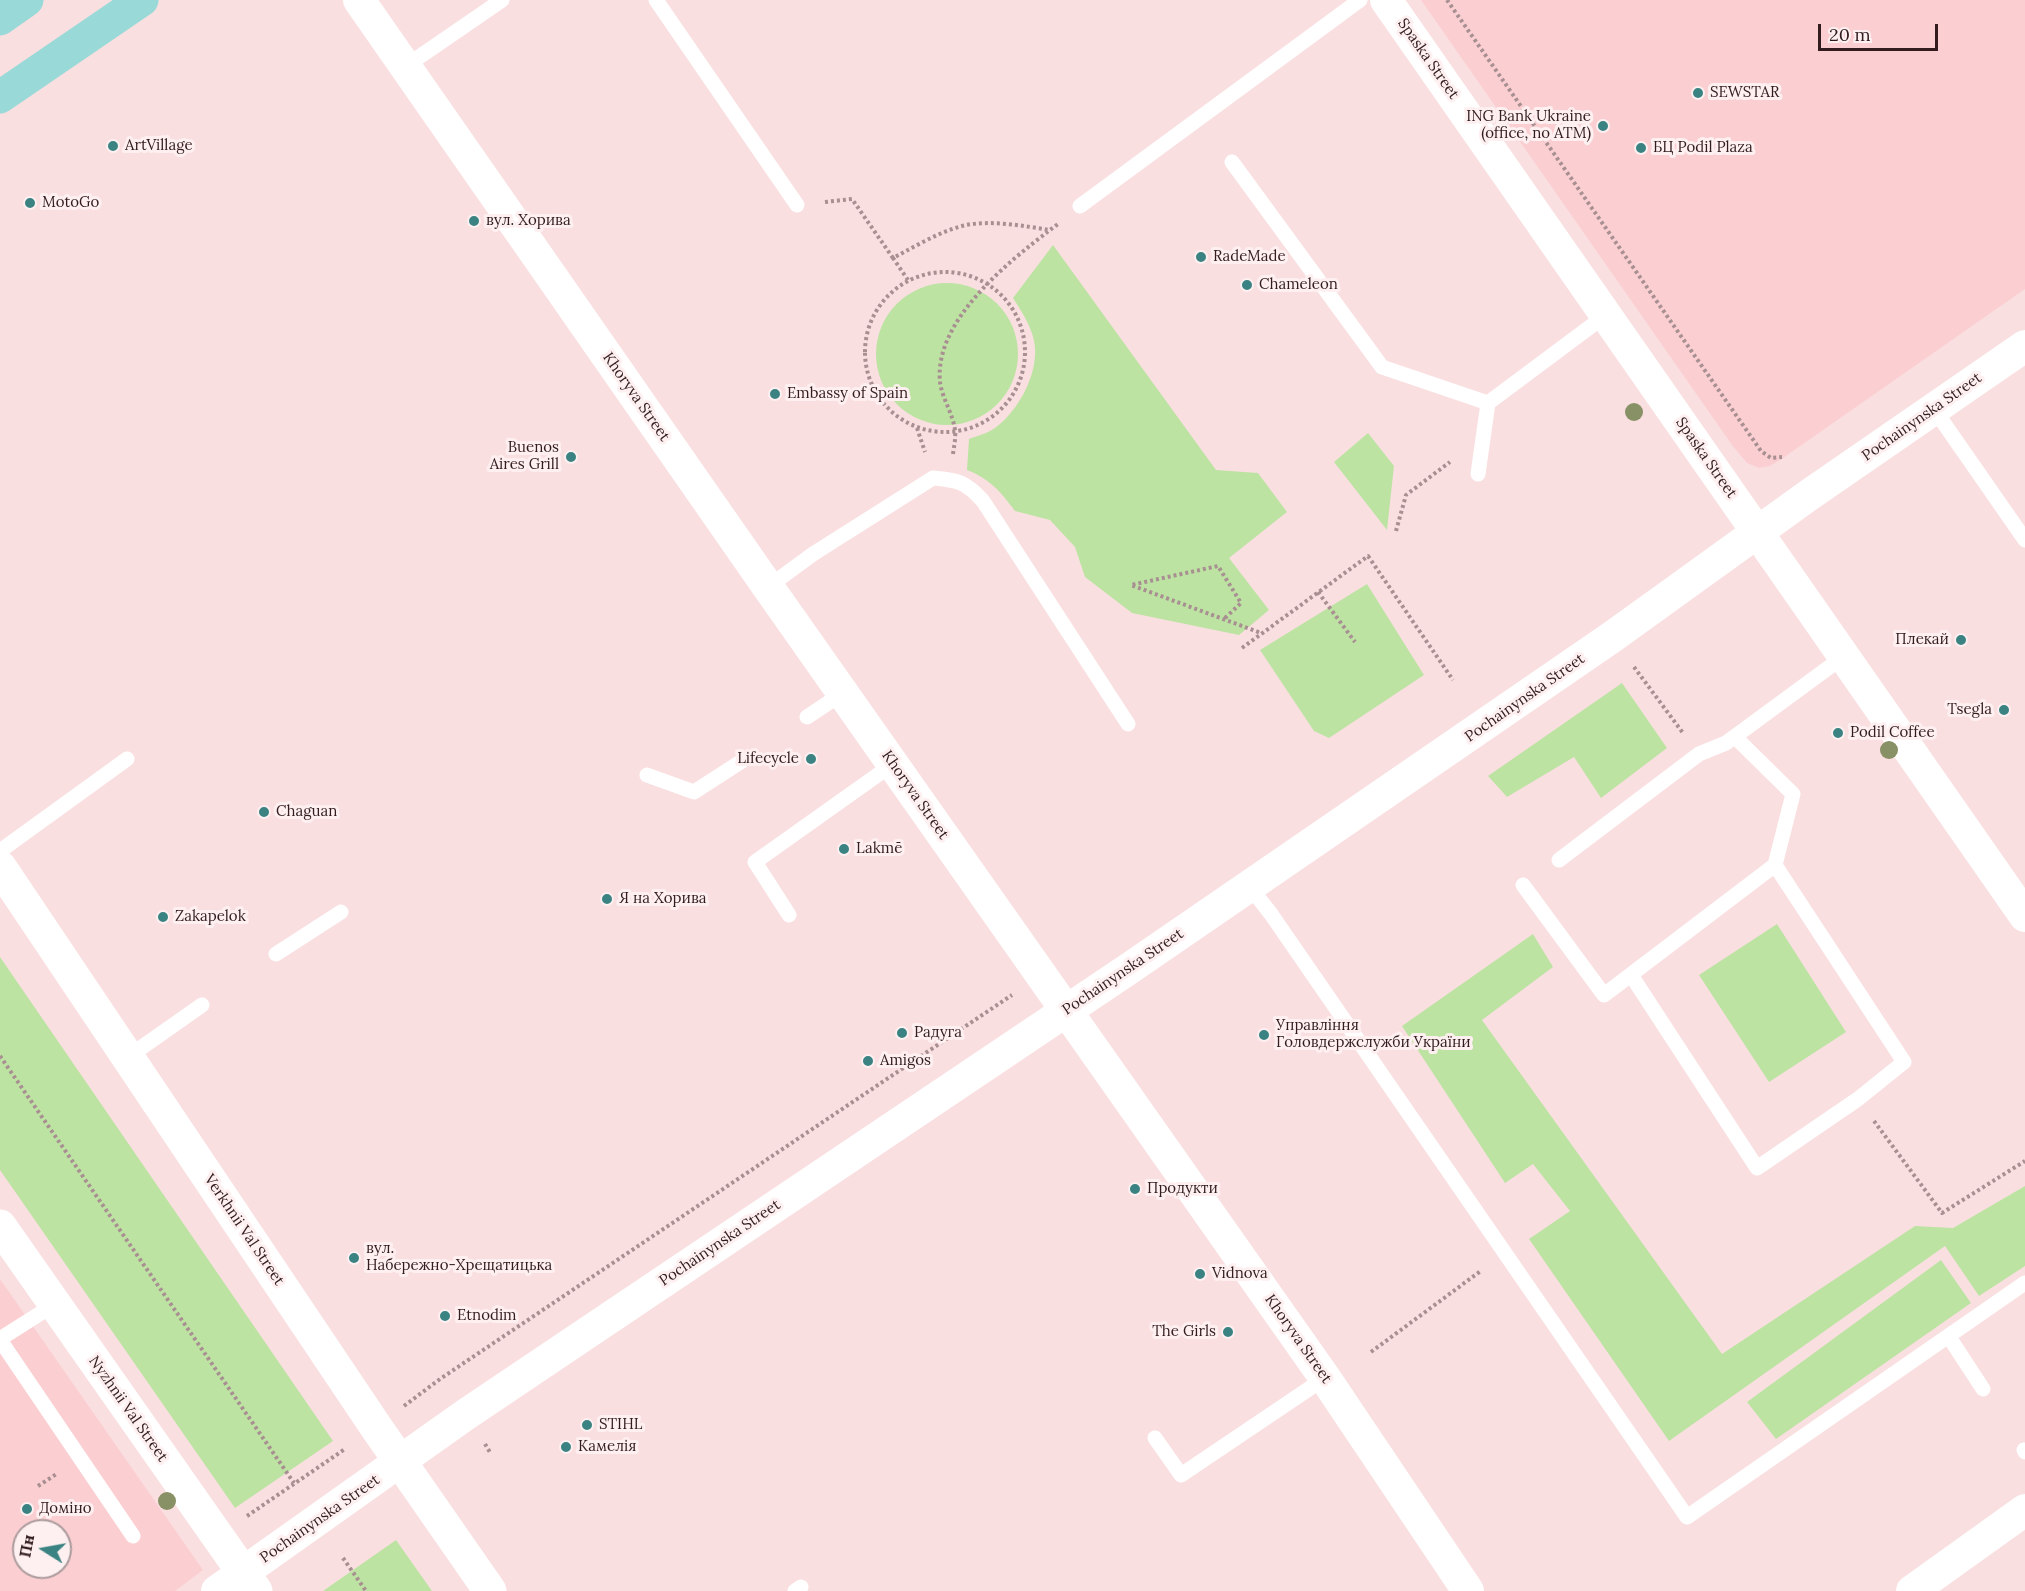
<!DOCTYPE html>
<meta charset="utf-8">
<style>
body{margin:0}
#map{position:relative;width:2025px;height:1591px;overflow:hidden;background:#fadfe1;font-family:Lora,serif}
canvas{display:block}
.north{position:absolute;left:12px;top:1519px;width:60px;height:60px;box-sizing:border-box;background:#fef0f1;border:2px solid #ac9b9d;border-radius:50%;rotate:281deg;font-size:16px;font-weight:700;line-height:24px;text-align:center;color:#321c1e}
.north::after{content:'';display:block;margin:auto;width:21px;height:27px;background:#3b8382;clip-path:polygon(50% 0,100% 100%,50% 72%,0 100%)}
.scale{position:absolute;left:1818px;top:24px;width:120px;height:27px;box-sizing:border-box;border:3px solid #321c1e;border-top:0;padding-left:8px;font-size:18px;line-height:21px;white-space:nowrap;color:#321c1e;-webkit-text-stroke:4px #fef0f1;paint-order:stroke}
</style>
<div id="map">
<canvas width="2025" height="1591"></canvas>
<div class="north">Пн</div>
<div class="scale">20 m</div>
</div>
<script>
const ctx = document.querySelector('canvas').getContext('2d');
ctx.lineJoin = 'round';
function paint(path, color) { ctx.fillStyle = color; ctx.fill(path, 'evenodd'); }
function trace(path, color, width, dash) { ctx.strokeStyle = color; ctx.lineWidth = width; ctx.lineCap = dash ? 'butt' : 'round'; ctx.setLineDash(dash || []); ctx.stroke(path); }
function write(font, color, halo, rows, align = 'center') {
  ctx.font = font + ' Lora,serif'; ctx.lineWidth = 6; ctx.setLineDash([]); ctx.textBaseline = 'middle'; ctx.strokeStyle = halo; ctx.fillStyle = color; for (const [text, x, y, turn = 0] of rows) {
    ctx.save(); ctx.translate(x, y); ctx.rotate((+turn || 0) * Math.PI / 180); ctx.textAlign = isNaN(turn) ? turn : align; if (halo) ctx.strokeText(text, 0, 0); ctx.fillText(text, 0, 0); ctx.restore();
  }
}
paint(new Path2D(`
 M 1421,0 L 2025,0 L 2025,289 L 1783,458 L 1770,466 L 1759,468 L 1747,463 L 1732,445 Z
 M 0,1279 L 203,1570 L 175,1591 L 0,1591 ZM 24,1531 L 60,1531 L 60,1567 L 24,1567 Z`), '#fbcfd2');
paint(new Path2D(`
 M 1053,245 L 1216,470 L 1258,473 L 1287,512 L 1229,558 L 1269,610 L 1239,635 L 1132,613 L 1085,577 L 1075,547 L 1050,520 L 1015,511 C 1001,492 990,479 967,470 L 969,439 C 977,436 988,433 995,428 C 1017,412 1037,377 1035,348 C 1034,330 1022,312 1013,298 Z
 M876 354a71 71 0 1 1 142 0a71 71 0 1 1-142 0Z
 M 1368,433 L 1394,466 L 1387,530 L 1334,462 Z
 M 1367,584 L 1424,675 L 1329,738 L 1314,731 L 1260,650 Z
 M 1622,683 L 1667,748 L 1601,798 L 1574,757 L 1507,797 L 1488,776 Z
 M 1777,924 L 1846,1032 L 1769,1082 L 1699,975 Z
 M 1533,934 L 1553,967 L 1482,1020 L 1722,1354 L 1915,1226 L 1953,1228 L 2025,1186 L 2025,1266 L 1979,1296 L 1945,1246 L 1669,1441 L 1529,1239 L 1570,1211 L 1533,1164 L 1505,1183 L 1402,1026 Z
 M 0,957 L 333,1441 L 235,1508 L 0,1170 Z
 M 1941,1260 L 1971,1303 L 1776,1439 L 1747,1402 Z
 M 396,1540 L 432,1591 L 323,1591 Z`), '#bde3a3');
trace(new Path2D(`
 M 1447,0 L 1761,451 L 1771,458 L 1782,457
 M 825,202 L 852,199 L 893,258
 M865 352a80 80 0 1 1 160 0a80 80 0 1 1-160 0Z
 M 908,280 L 893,258 C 916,246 940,231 966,225 C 992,220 1024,226 1050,230 L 1058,224
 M 917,428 L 925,452
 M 953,454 C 954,446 956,438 955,430 C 953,414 942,398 940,382 C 934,321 1007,263 1050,230
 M 1396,531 L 1406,495 L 1450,462
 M 1318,592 L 1355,642
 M 1225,618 L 1241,603 L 1218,566 L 1131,585 L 1261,633
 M 1242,648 L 1368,556 L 1453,680
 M 1634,667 L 1683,733
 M 0,1056 L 294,1483
 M 1874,1121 L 1942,1213 L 2025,1161
 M 1371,1352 L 1482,1270
 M 404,1406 L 440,1379 L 1012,995
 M 485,1444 L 491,1454
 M 38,1486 L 58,1473
 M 247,1516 L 345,1449
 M 343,1558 L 366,1591`), '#a88f91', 4, [3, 3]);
trace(new Path2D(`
 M 656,0 L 797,205
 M 406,66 L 502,0
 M 1232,162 L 1382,367 L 1488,403
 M 1080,206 L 1360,0
 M 1934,409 L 2025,540
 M 1478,474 L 1488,403 L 1606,315
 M 768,587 L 813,554 L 933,478 C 958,480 966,482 983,501 L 1128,724
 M 807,717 L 843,693
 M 647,775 L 694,792 L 742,761
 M 0,851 L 127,759
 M 1559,860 L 1699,754 L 1726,743 L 1843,657
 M 1523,885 L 1604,995 L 1775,865 L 1793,794 L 1735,737
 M 1249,886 L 1271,914 L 1687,1517 L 2025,1283
 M 789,915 L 755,862 L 893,764
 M 276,954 L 341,912
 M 1631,975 L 1757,1168 L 1858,1099 L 1904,1062 L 1775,865
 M 128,1057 L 202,1005
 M 1949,1337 L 1983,1389
 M 0,1339 L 55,1304
 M 0,1340 L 133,1536
 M 1155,1438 L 1181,1475 L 1325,1378
 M 2024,1450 L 2025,1452
 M 795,1591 L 801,1587`), '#fff', 15);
trace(new Path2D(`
 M 359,0 L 768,587 L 1325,1378 L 1468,1591
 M 1386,0 L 2025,916
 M 217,1591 L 465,1415 L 1130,968 L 1612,637 L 1809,495 L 2025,346
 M 1912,1591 L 2025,1510`), '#fff', 32);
trace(new Path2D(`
 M 0,867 L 376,1427 L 490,1591
 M 0,1226 L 256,1591`), '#fff', 33);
trace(new Path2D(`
 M 0,19 L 27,0
 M 0,97 L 142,0`), '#99d9d7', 33);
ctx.fillStyle = '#889065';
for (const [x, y] of [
 [1634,412],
 [1889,750],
 [167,1501]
]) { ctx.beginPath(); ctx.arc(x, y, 9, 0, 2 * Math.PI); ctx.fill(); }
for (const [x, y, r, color] of [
 [1698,93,6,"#3b8382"],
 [1603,126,6,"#3b8382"],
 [113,146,6,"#3b8382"],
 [1641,148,6,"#3b8382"],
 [30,203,6,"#3b8382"],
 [474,221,6,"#3b8382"],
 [1201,257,6,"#3b8382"],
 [1247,285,6,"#3b8382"],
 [775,394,6,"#3b8382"],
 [571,457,6,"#3b8382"],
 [1961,640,6,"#3b8382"],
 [2004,710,6,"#3b8382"],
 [1838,733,6,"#3b8382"],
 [811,759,6,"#3b8382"],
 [264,812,6,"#3b8382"],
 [844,849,6,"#3b8382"],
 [607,899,6,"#3b8382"],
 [163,917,6,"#3b8382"],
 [902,1033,6,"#3b8382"],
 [1264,1035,6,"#3b8382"],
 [868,1061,6,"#3b8382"],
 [1135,1189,6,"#3b8382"],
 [354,1258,6,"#3b8382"],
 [1200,1274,6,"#3b8382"],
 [445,1316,6,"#3b8382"],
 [1228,1332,6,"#3b8382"],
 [587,1425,6,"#3b8382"],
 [566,1447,6,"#3b8382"],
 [27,1509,6,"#3b8382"]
]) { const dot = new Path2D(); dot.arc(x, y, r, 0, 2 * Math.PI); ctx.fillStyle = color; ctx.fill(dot); trace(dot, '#fef0f1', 2); }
write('15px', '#321c1e', '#fef0f1', [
 ["Spaska Street",1428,59,55],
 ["Khoryva Street",636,397,55],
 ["Pochainynska Street",1922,417,-35],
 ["Spaska Street",1706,458,55],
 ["Pochainynska Street",1525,698,-35],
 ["Khoryva Street",915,795,55],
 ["Pochainynska Street",1123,972,-34],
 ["Verkhnii Val Street",244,1230,56],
 ["Pochainynska Street",720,1243,-34],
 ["Khoryva Street",1298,1339,55],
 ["Nyzhnii Val Street",128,1409,55],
 ["Pochainynska Street",320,1519,-35]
]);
write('15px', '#321c1e', '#fef0f1', [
 ["SEWSTAR",1710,93],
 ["ING Bank Ukraine",1591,117,"right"],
 ["(office, no ATM)",1591,134,"right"],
 ["ArtVillage",125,146],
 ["БЦ Podil Plaza",1653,148],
 ["MotoGo",42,203],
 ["вул. Хорива",486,221],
 ["RadeMade",1213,257],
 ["Chameleon",1259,285],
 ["Embassy of Spain",787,394],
 ["Buenos",559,448,"right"],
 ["Aires Grill",559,465,"right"],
 ["Плекай",1949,640,"right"],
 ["Tsegla",1992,710,"right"],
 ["Podil Coffee",1850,733],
 ["Lifecycle",799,759,"right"],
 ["Chaguan",276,812],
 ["Lakmē",856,849],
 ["Я на Хорива",619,899],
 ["Zakapelok",175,917],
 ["Управління",1276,1026],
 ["Головдержслужби України",1276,1043],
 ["Радуга",914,1033],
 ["Amigos",880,1061],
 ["Продукти",1147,1189],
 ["вул.",366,1249],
 ["Набережно-Хрещатицька",366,1266],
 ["Vidnova",1212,1274],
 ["Etnodim",457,1316],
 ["The Girls",1216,1332,"right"],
 ["STIHL",599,1425],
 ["Камелія",578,1447],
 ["Доміно",39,1509]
], 'left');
</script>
